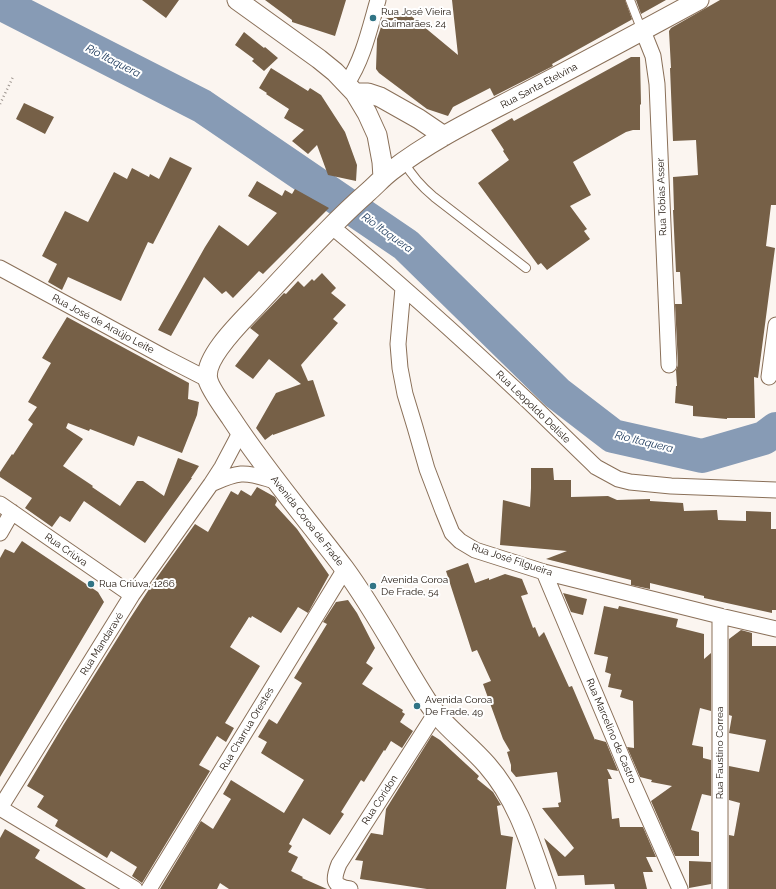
<!DOCTYPE html>
<meta charset="utf-8">
<style>
body{margin:0}
canvas{display:block;background:#fbf5f0}
</style>
<canvas width="776" height="889"></canvas>
<script>
const ctx = document.querySelector('canvas').getContext('2d');
ctx.lineJoin = 'round';
function trace(path, color, width, dash) { ctx.strokeStyle = color; ctx.lineWidth = width; ctx.lineCap = dash ? 'butt' : 'round'; ctx.setLineDash(dash || []); ctx.stroke(path); }
function paint(path, color) { ctx.fillStyle = color; ctx.fill(path, 'evenodd'); }
function write(font, color, halo, rows, align = 'center') {
  ctx.font = font + ' Raleway,sans-serif'; ctx.lineWidth = 4; ctx.setLineDash([]); ctx.textBaseline = 'middle'; ctx.strokeStyle = halo; ctx.fillStyle = color; for (const [text, x, y, turn = 0] of rows) {
    ctx.save(); ctx.translate(x, y); ctx.rotate((+turn || 0) * Math.PI / 180); ctx.textAlign = isNaN(turn) ? turn : align; if (halo) ctx.strokeText(text, 0, 0); ctx.fillText(text, 0, 0); ctx.restore();
  }
}
trace(new Path2D(`
 M 0,3 L 202,106 L 406,245 L 557,393 L 613,436 L 702,456 L 764,438 L 776,429`), '#879bb5', 34);
paint(new Path2D(`
 M 142,0 L 179,0 L 166,18 Z
 M 265,0 L 346,0 L 335,36 L 292,22 L 292,20 Z
 M 452,0 L 625,0 L 632,19 L 631,20 L 552,64 L 553,66 L 494,96 L 490,88 L 453,107 L 448,116 L 427,109 L 379,73 L 376,69 L 377,39 L 384,18 L 394,18 L 394,17 L 411,16 L 458,55 Z
 M 636,0 L 666,0 L 641,14 Z
 M 720,0 L 776,0 L 776,205 L 771,205 L 766,246 L 775,248 L 758,378 L 754,377 L 755,418 L 727,418 L 727,419 L 693,416 L 693,406 L 675,403 L 676,386 L 677,386 L 676,370 L 678,365 L 675,304 L 682,304 L 680,272 L 676,272 L 673,210 L 674,210 L 673,177 L 698,175 L 696,140 L 673,141 L 670,68 L 671,68 L 669,31 L 671,28 Z
 M 244,32 L 264,48 L 265,47 L 278,58 L 264,71 L 252,61 L 254,59 L 235,45 Z
 M 631,57 L 640,57 L 641,104 L 640,105 L 640,130 L 633,130 L 626,132 L 573,162 L 591,195 L 570,206 L 587,229 L 584,231 L 590,239 L 547,270 L 541,263 L 538,265 L 478,183 L 509,160 L 503,151 L 504,150 L 491,130 L 512,118 L 514,121 Z
 M 271,68 L 308,91 L 310,88 L 321,95 L 345,132 L 357,165 L 356,181 L 328,175 L 317,145 L 308,154 L 292,141 L 304,130 L 284,118 L 289,109 L 266,94 L 267,93 L 259,88 Z
 M 24,103 L 54,117 L 45,134 L 16,119 Z
 M 170,157 L 192,168 L 153,244 L 148,242 L 121,301 L 68,277 L 62,290 L 48,282 L 57,264 L 42,256 L 65,211 L 88,222 L 114,172 L 127,179 L 132,168 L 149,177 L 150,174 L 159,179 Z
 M 257,181 L 282,196 L 285,190 L 292,194 L 295,189 L 329,208 L 263,274 L 259,271 L 233,298 L 226,291 L 222,294 L 204,277 L 171,336 L 158,330 L 205,247 L 219,225 L 248,246 L 277,213 L 248,196 Z
 M 322,273 L 336,288 L 331,293 L 346,305 L 333,319 L 338,323 L 301,365 L 308,381 L 313,380 L 325,416 L 273,435 L 273,434 L 265,440 L 256,428 L 276,393 L 301,384 L 269,359 L 253,379 L 235,366 L 259,335 L 250,328 L 251,327 L 284,293 L 286,294 L 298,281 L 304,287 L 312,279 L 314,281 Z
 M 67,317 L 189,383 L 188,399 L 199,402 L 197,415 L 182,453 L 138,436 L 134,446 L 90,429 L 89,431 L 68,423 L 66,428 L 83,439 L 63,466 L 93,486 L 92,487 L 120,506 L 137,481 L 143,481 L 164,496 L 178,458 L 199,466 L 191,478 L 192,478 L 145,543 L 84,501 L 70,522 L 60,516 L 52,527 L 25,508 L 32,498 L 0,477 L 0,472 L 12,454 L 13,455 L 33,424 L 28,420 L 37,407 L 28,402 L 51,363 L 42,358 Z
 M 531,468 L 553,468 L 554,480 L 571,480 L 571,497 L 608,496 L 617,500 L 650,499 L 650,501 L 683,503 L 684,511 L 717,510 L 718,520 L 746,521 L 746,511 L 771,512 L 771,529 L 776,529 L 776,610 L 772,610 L 772,613 L 704,598 L 704,596 L 650,583 L 650,589 L 631,585 L 631,580 L 546,559 L 567,551 L 500,545 L 503,500 L 530,507 L 531,488 Z
 M 257,487 L 275,497 L 277,501 L 275,505 L 297,529 L 329,575 L 308,613 L 298,607 L 281,633 L 252,616 L 251,618 L 249,617 L 230,647 L 260,666 L 225,723 L 234,728 L 226,742 L 217,736 L 199,765 L 210,771 L 142,883 L 132,876 L 137,867 L 111,851 L 107,858 L 55,826 L 58,820 L 37,807 L 44,796 L 27,786 L 64,724 L 129,620 L 155,580 L 195,524 L 208,532 L 231,491 L 238,495 L 241,490 L 251,496 Z
 M 22,541 L 98,592 L 104,602 L 0,777 L 0,558 L 5,549 L 14,553 Z
 M 468,563 L 475,583 L 489,578 L 489,580 L 505,574 L 522,579 L 528,594 L 521,596 L 533,628 L 535,627 L 539,637 L 544,632 L 569,687 L 572,686 L 595,740 L 595,739 L 606,742 L 618,771 L 607,769 L 612,779 L 608,779 L 612,819 L 619,818 L 620,827 L 643,827 L 656,857 L 646,857 L 653,872 L 643,872 L 647,889 L 615,889 L 614,884 L 585,885 L 584,875 L 558,876 L 544,838 L 565,857 L 574,848 L 542,808 L 559,807 L 558,803 L 561,802 L 557,772 L 516,777 L 511,771 L 511,765 L 507,752 L 510,751 L 503,739 L 483,684 L 491,681 L 477,650 L 472,652 L 446,571 Z
 M 563,593 L 587,599 L 583,615 L 571,612 Z
 M 348,600 L 357,613 L 375,648 L 366,663 L 373,668 L 362,684 L 403,710 L 402,712 L 405,714 L 400,722 L 413,731 L 402,748 L 391,741 L 385,751 L 384,750 L 364,782 L 361,780 L 341,812 L 344,814 L 330,835 L 303,818 L 289,844 L 292,846 L 288,852 L 298,857 L 291,871 L 303,877 L 302,878 L 327,889 L 229,889 L 220,883 L 217,889 L 160,889 L 201,821 L 213,829 L 231,799 L 223,794 L 231,780 L 284,813 L 304,780 L 261,753 L 267,742 L 258,737 L 269,719 L 277,724 L 302,683 L 294,678 L 327,624 L 323,622 L 336,602 Z
 M 604,606 L 618,609 L 619,606 L 678,619 L 676,627 L 704,634 L 704,659 L 711,653 L 711,711 L 700,708 L 692,745 L 703,747 L 703,758 L 711,760 L 711,796 L 702,794 L 691,830 L 699,832 L 699,856 L 675,856 L 651,801 L 672,786 L 651,782 L 652,780 L 640,777 L 627,747 L 634,748 L 633,701 L 620,697 L 622,690 L 608,687 L 611,674 L 605,672 L 608,657 L 594,654 Z
 M 741,630 L 752,633 L 752,646 L 776,646 L 776,889 L 729,889 L 729,835 L 734,836 L 740,803 L 729,800 L 729,766 L 759,772 L 766,740 L 729,733 L 732,716 L 729,715 L 729,639 Z
 M 432,735 L 440,740 L 479,776 L 477,779 L 493,792 L 501,805 L 497,806 L 501,835 L 513,837 L 506,889 L 427,889 L 360,879 L 363,861 L 355,860 L 371,833 L 383,835 L 386,809 Z
 M 5,829 L 40,850 L 35,858 L 86,889 L 0,889 L 0,838 Z
 M 689,861 L 711,862 L 711,884 L 689,888 Z`), '#766047');
const service = new Path2D(`
 M 630,0 L 642,31
 M 404,162 C 412,176 422,187 434,197 L 526,268`);
const minor = new Path2D(`
 M 643,31 L 653,56 L 657,84 L 669,365
 M 347,83 C 363,60 370,27 378,0
 M 331,226 C 399,282 464,341 528,401 C 551,423 573,445 596,467 L 618,479 L 630,482 L 671,486 L 776,490
 M 0,268 L 166,358 L 207,379
 M 403,288 L 398,344 L 400,368 L 405,394 L 415,427 L 427,469 L 443,511 L 452,533 L 460,541 L 475,550 L 544,572 L 720,616 L 776,629
 M 769,377 L 776,325
 M 211,484 C 220,480 230,475 241,474 C 252,473 264,478 275,481
 M 0,504 L 132,595
 M 0,533 L 12,512
 M 544,572 L 629,774 L 680,889
 M 0,808 L 132,595 L 211,484 L 222,467 L 240,433
 M 0,808 L 135,889
 M 149,889 L 345,569
 M 350,889 C 332,886 333,879 339,864 L 435,714
 M 720,889 L 720,616`);
const tertiary = new Path2D(`
 M 237,0 L 319,59 L 335,72 L 355,93 L 367,113 L 377,135 L 382,162 L 383,178
 M 355,93 L 368,93 L 380,97 L 419,119 L 444,136
 M 546,889 C 531,846 518,800 487,765 C 468,743 443,726 427,701 C 399,657 375,610 344,568 C 306,518 265,470 231,418 C 225,409 210,389 208,380 C 202,358 244,319 258,304 C 294,266 329,226 368,192 C 376,185 383,177 391,171 C 431,140 477,118 521,95 C 581,64 640,32 699,0`);
trace(service, '#8a7059', 10);
trace(minor, '#8a7059', 17);
trace(tertiary, '#8a7059', 21);
trace(new Path2D(`
 M 0,104 L 13,77`), '#9d958f', 2.5, [1, 3]);
trace(service, '#fff', 8);
trace(minor, '#fff', 15);
trace(tertiary, '#fff', 19);
for (const [x, y, r, color] of [
 [373,18,4,"#317485"],
 [91,584,4,"#317485"],
 [373,586,4,"#317485"],
 [417,706,4,"#317485"]
]) { const dot = new Path2D(); dot.arc(x, y, r, 0, 2 * Math.PI); ctx.fillStyle = color; ctx.fill(dot); trace(dot, '#fff', 1.5); }
write('10px', '#20160d', '#fff', [
 ["Rua José Vieira",381,12],
 ["Guimarães, 24",381,24],
 ["Avenida Coroa",381,580],
 ["De Frade, 54",381,592],
 ["Rua Criúva, 1266",99,584],
 ["Avenida Coroa",425,700],
 ["De Frade, 49",425,712]
], 'left');
write('10px', '#20160d', '#fff', [
 ["Rua Santa Etelvina",539,86,-28],
 ["Rua Tobias Asser",662,197,-92],
 ["Rua José de Araújo Leite",103,324,28],
 ["Rua Leopoldo Delisle",533,407,44],
 ["Avenida Coroa de Frade",307,521,52],
 ["Rua Criúva",66,550,35],
 ["Rua José Filgueira",512,560,18],
 ["Rua Mandaravé",102,644,-58],
 ["Rua Charrua Orestes",247,729,-59],
 ["Rua Marcelino de Castro",611,731,67],
 ["Rua Faustino Correa",720,753,-90],
 ["Rua Coridon",380,800,-57]
]);
write('italic 11px', '#153357', '#fff', [
 ["Rio Itaquera",113,61,27],
 ["Rio Itaquera",387,233,36],
 ["Rio Itaquera",644,442,14]
]);
</script>
